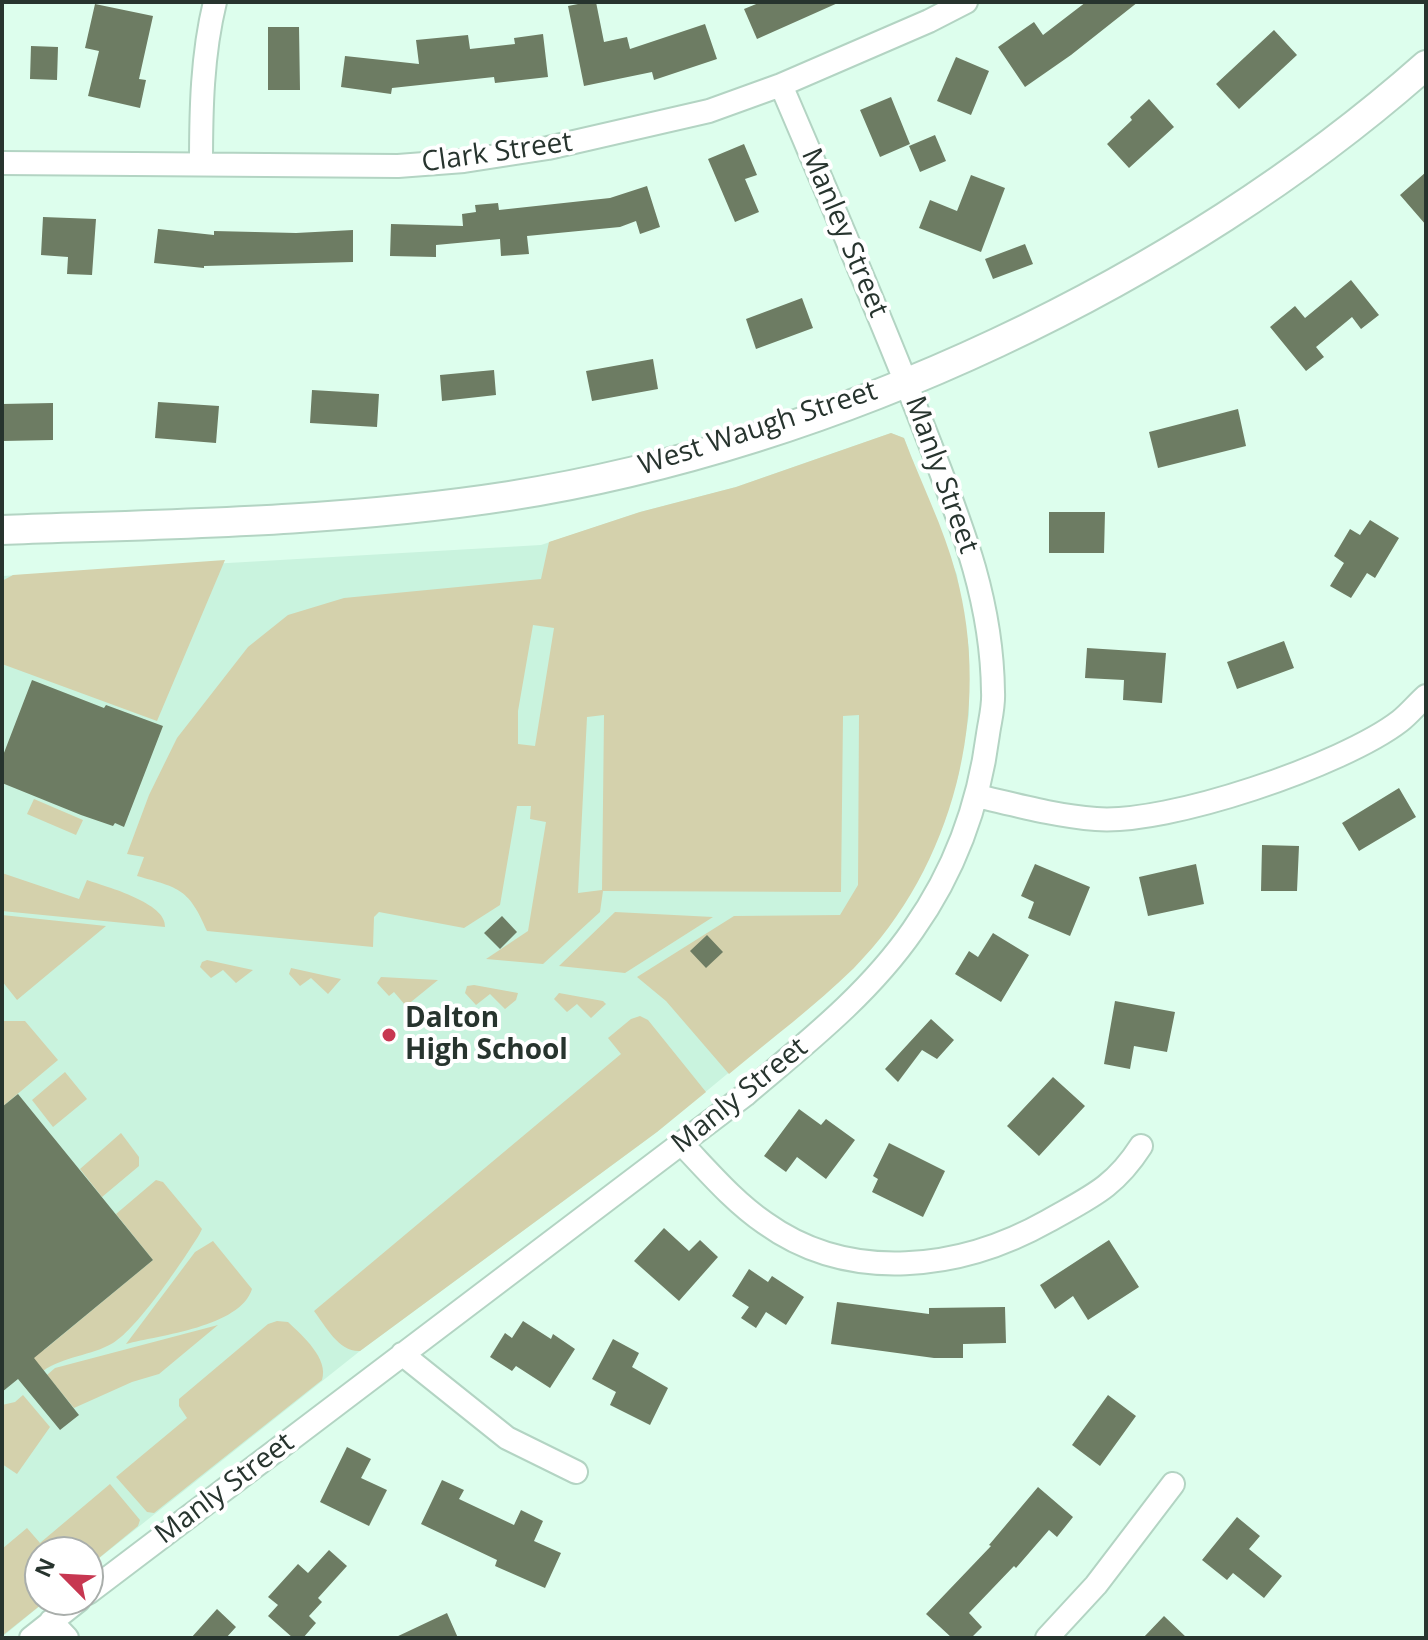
<!DOCTYPE html>
<style>
body{margin:0}
#map{position:relative;width:1428px;height:1640px;overflow:hidden;background:#ddfeed;font-family:"Open Sans",sans-serif}
canvas{display:block}
.frame{position:absolute;inset:0;border:4px solid #27342e;pointer-events:none}
.north{position:absolute;left:24px;top:1536px;width:80px;height:80px;box-sizing:border-box;background:#fff;border:2px solid #a9aeab;border-radius:50%;rotate:294deg;font-size:22px;font-weight:700;line-height:32px;text-align:center;color:#27342e}
.north::after{content:'';display:block;margin:auto;width:28px;height:36px;background:#c73751;clip-path:polygon(50% 0,100% 100%,50% 72%,0 100%)}
</style>
<div id="map">
<canvas width="1428" height="1640"></canvas>
<div class="frame"></div>
<div class="north">N</div>
</div>
<script>
const ctx = document.querySelector('canvas').getContext('2d');
ctx.lineJoin = 'round';
function paint(path, color) { ctx.fillStyle = color; ctx.fill(path, 'evenodd'); }
function trace(path, color, width, dash) { ctx.strokeStyle = color; ctx.lineWidth = width; ctx.lineCap = dash ? 'butt' : 'round'; ctx.setLineDash(dash || []); ctx.stroke(path); }
function write(font, color, halo, rows, align = 'center') {
  ctx.font = font + ' "Open Sans",sans-serif'; ctx.lineWidth = 8; ctx.setLineDash([]); ctx.textBaseline = 'middle'; ctx.strokeStyle = halo; ctx.fillStyle = color; for (const [text, x, y, turn = 0] of rows) {
    ctx.save(); ctx.translate(x, y); ctx.rotate((+turn || 0) * Math.PI / 180); ctx.textAlign = isNaN(turn) ? turn : align; if (halo) ctx.strokeText(text, 0, 0); ctx.fillText(text, 0, 0); ctx.restore();
  }
}
paint(new Path2D(`
 M 891,433 L 904,438 L 957,575 L 969,649 L 969,715 L 958,777 L 938,837 L 905,903 L 882,933 L 855,966 L 830,989 L 657,1132 L 360,1351 L 88,1567 L 88,1552 L 40,1552 L 40,1600 L 47,1600 L 2,1637 L 2,576 L 541,545 L 640,512 L 736,487 Z`), '#c9f3de');
paint(new Path2D(`
 M 891,433 L 904,438 C 921,483 944,528 956,574 C 993,710 954,867 854,968 C 815,1006 771,1039 729,1074 L 666,1001 L 637,977 L 734,916 L 840,915 L 858,885 L 859,715 L 843,716 L 841,892 L 603,891 L 600,912 L 543,964 L 486,959 L 528,931 L 546,822 L 530,819 L 531,806 L 517,806 L 500,905 L 464,928 L 379,912 L 374,917 L 373,947 L 207,931 C 189,889 180,888 137,876 L 144,857 L 127,854 L 149,795 L 177,738 L 248,647 L 288,615 L 344,598 L 541,579 L 549,542 L 640,512 L 736,487 ZM 533,625 L 554,628 L 535,746 L 518,744 L 518,711 ZM 604,715 L 602,890 L 578,893 L 587,717 Z
 M 225,560 L 157,721 L 2,664 L 2,581 L 13,575 Z
 M 34,799 L 83,820 L 76,835 L 27,814 Z
 M 2,873 L 79,899 L 87,880 C 107,887 167,903 165,927 L 2,911 Z
 M 615,912 L 713,917 L 625,973 L 559,966 Z
 M 2,915 L 106,926 L 17,1000 L 2,981 Z
 M 207,960 L 253,970 L 236,983 L 223,970 L 211,978 L 200,967 L 202,962 Z
 M 291,968 L 341,979 L 328,994 L 311,978 L 300,986 L 289,974 Z
 M 381,977 L 438,980 L 406,1006 L 394,992 L 389,996 L 377,983 Z
 M 474,985 L 518,993 L 516,1000 L 505,1009 L 490,994 L 476,1005 L 465,993 L 467,986 Z
 M 559,993 L 603,1001 L 606,1004 L 591,1018 L 577,1004 L 567,1012 L 554,999 Z
 M 640,1016 L 648,1020 L 706,1092 L 657,1132 L 360,1351 C 339,1352 326,1327 314,1311 L 621,1054 L 608,1038 L 631,1019 Z
 M 2,1021 L 25,1021 L 58,1060 L 2,1107 Z
 M 65,1072 L 87,1099 L 53,1127 L 32,1100 Z
 M 121,1133 L 139,1157 L 139,1166 L 102,1197 L 80,1169 Z
 M 156,1180 L 163,1182 L 202,1229 L 199,1235 C 182,1262 138,1328 113,1343 C 91,1356 64,1356 43,1371 L 19,1341 L 44,1350 L 153,1260 L 116,1214 Z
 M 213,1241 L 252,1289 C 240,1327 160,1335 126,1344 L 195,1252 Z
 M 277,1321 L 288,1322 C 303,1336 329,1359 322,1380 L 154,1513 L 147,1512 L 116,1477 L 187,1418 L 179,1406 L 179,1399 L 268,1324 Z
 M 218,1325 L 159,1374 L 132,1382 L 74,1408 L 47,1375 L 55,1368 Z
 M 23,1395 L 50,1427 L 17,1474 L 2,1464 L 2,1405 L 15,1402 Z
 M 110,1484 L 140,1520 L 138,1526 L 88,1567 L 88,1552 L 40,1552 L 40,1600 L 47,1600 L 2,1636 L 2,1549 L 27,1528 L 40,1543 Z`), '#d4d1ac');
paint(new Path2D(`
 M 588,2 L 596,2 L 604,42 L 627,37 L 630,49 L 705,24 L 717,59 L 654,80 L 652,72 L 584,86 L 568,6 Z
 M 761,2 L 840,2 L 757,39 L 744,9 Z
 M 1086,2 L 1138,2 L 1071,55 L 1025,87 L 998,47 L 1034,22 L 1043,35 Z
 M 95,4 L 153,16 L 139,79 L 146,80 L 140,108 L 88,96 L 99,51 L 85,48 Z
 M 268,27 L 299,27 L 300,90 L 268,90 Z
 M 1274,30 L 1297,55 L 1239,109 L 1216,84 Z
 M 543,34 L 548,77 L 495,83 L 494,77 L 392,88 L 391,94 L 341,87 L 345,56 L 419,64 L 416,40 L 468,35 L 470,49 L 515,44 L 514,38 Z
 M 31,46 L 58,47 L 57,80 L 30,79 Z
 M 956,57 L 989,71 L 971,115 L 937,101 Z
 M 891,97 L 910,144 L 880,157 L 860,110 Z
 M 1149,99 L 1174,127 L 1129,168 L 1107,144 L 1132,120 L 1130,117 Z
 M 935,135 L 946,161 L 920,172 L 909,146 Z
 M 744,144 L 757,175 L 745,179 L 759,212 L 735,222 L 708,159 Z
 M 1426,172 L 1426,225 L 1400,195 Z
 M 971,175 L 1005,188 L 981,252 L 919,228 L 930,200 L 957,211 Z
 M 647,186 L 660,227 L 640,234 L 636,221 L 620,227 L 527,236 L 529,254 L 501,256 L 500,239 L 436,245 L 436,257 L 390,256 L 391,224 L 463,226 L 462,214 L 476,212 L 475,205 L 498,203 L 499,210 L 610,198 Z
 M 43,217 L 96,219 L 92,275 L 67,274 L 68,257 L 41,255 Z
 M 158,229 L 214,235 L 214,231 L 296,233 L 353,230 L 353,262 L 204,266 L 204,268 L 154,263 Z
 M 1025,244 L 1033,264 L 993,279 L 985,259 Z
 M 1351,280 L 1379,315 L 1361,329 L 1352,317 L 1316,347 L 1324,357 L 1306,371 L 1270,327 L 1295,306 L 1305,318 Z
 M 802,298 L 813,328 L 756,349 L 746,319 Z
 M 653,359 L 658,389 L 592,401 L 586,371 Z
 M 494,370 L 496,395 L 442,401 L 440,375 Z
 M 312,390 L 379,394 L 377,427 L 310,423 Z
 M 158,402 L 219,406 L 216,443 L 155,438 Z
 M 53,403 L 53,440 L 2,441 L 2,404 Z
 M 1238,409 L 1246,446 L 1158,468 L 1149,432 Z
 M 1049,512 L 1105,512 L 1104,553 L 1049,553 Z
 M 1370,520 L 1399,538 L 1375,578 L 1367,573 L 1351,598 L 1330,586 L 1344,563 L 1334,556 L 1350,529 L 1360,535 Z
 M 1284,641 L 1294,668 L 1237,689 L 1227,662 Z
 M 1087,648 L 1166,653 L 1162,703 L 1123,700 L 1124,680 L 1085,678 Z
 M 32,680 L 104,708 L 106,705 L 163,726 L 124,827 L 115,823 L 113,826 L 81,815 L 2,783 L 2,758 Z
 M 1399,788 L 1416,817 L 1359,851 L 1342,823 Z
 M 1262,845 L 1299,846 L 1297,891 L 1261,891 Z
 M 1035,864 L 1090,887 L 1070,936 L 1028,918 L 1034,902 L 1021,896 Z
 M 1196,864 L 1204,904 L 1148,916 L 1139,877 Z
 M 502,916 L 517,932 L 500,949 L 484,933 Z
 M 993,933 L 1029,955 L 1001,1002 L 955,974 L 969,951 L 978,957 Z
 M 707,935 L 723,952 L 706,968 L 690,951 Z
 M 1115,1001 L 1175,1012 L 1167,1052 L 1134,1046 L 1130,1069 L 1104,1064 Z
 M 931,1019 L 954,1040 L 937,1059 L 922,1050 L 898,1082 L 885,1069 Z
 M 1053,1077 L 1085,1106 L 1039,1156 L 1007,1126 Z
 M 18,1094 L 153,1260 L 34,1358 L 79,1415 L 60,1430 L 18,1379 L 2,1392 L 2,1107 Z
 M 799,1109 L 821,1125 L 826,1119 L 855,1140 L 826,1179 L 797,1157 L 786,1172 L 764,1156 Z
 M 889,1143 L 945,1171 L 923,1217 L 872,1192 L 878,1179 L 873,1176 Z
 M 664,1228 L 689,1251 L 700,1240 L 718,1257 L 679,1301 L 634,1261 Z
 M 1109,1240 L 1139,1287 L 1088,1320 L 1073,1296 L 1055,1309 L 1040,1285 Z
 M 749,1269 L 768,1282 L 772,1276 L 804,1297 L 786,1325 L 766,1312 L 756,1328 L 741,1318 L 749,1307 L 732,1296 Z
 M 837,1302 L 929,1314 L 929,1308 L 1005,1307 L 1006,1343 L 963,1344 L 963,1358 L 934,1358 L 831,1344 Z
 M 523,1321 L 551,1339 L 553,1334 L 575,1349 L 550,1388 L 516,1366 L 512,1371 L 490,1357 L 505,1333 L 512,1338 Z
 M 613,1339 L 639,1353 L 632,1367 L 668,1388 L 650,1425 L 610,1405 L 616,1392 L 592,1379 Z
 M 1108,1395 L 1136,1416 L 1100,1466 L 1072,1445 Z
 M 347,1447 L 371,1459 L 361,1478 L 387,1490 L 369,1526 L 320,1502 Z
 M 442,1480 L 464,1490 L 459,1499 L 514,1525 L 521,1510 L 543,1521 L 534,1541 L 561,1553 L 545,1588 L 495,1566 L 497,1560 L 421,1524 Z
 M 1038,1487 L 1073,1517 L 1057,1537 L 1049,1530 L 1016,1568 L 1014,1566 L 969,1613 L 982,1627 L 971,1638 L 952,1638 L 926,1614 L 991,1546 L 989,1545 Z
 M 1237,1517 L 1260,1536 L 1249,1549 L 1282,1576 L 1264,1598 L 1233,1573 L 1227,1580 L 1202,1560 Z
 M 329,1550 L 347,1566 L 318,1598 L 322,1602 L 309,1616 L 316,1623 L 303,1638 L 293,1638 L 268,1616 L 278,1605 L 268,1597 L 298,1564 L 308,1573 Z
 M 217,1609 L 236,1627 L 226,1638 L 191,1638 Z
 M 447,1613 L 458,1638 L 394,1638 Z
 M 1164,1616 L 1187,1638 L 1143,1638 Z`), '#6d7c63');
const minor = new Path2D(`
 M 2,163 L 398,166 L 464,161 L 548,148 L 709,111 L 781,85 L 929,21 L 966,2
 M 201,164 C 201,110 202,55 215,2
 M 977,796 C 1016,805 1056,816 1096,819 C 1167,825 1343,765 1400,721 C 1409,714 1417,704 1426,696
 M 681,1143 C 708,1171 733,1201 765,1223 C 850,1284 961,1270 1048,1221 C 1090,1197 1114,1188 1141,1146
 M 402,1354 L 507,1438 L 576,1472
 M 88,1593 L 745,1095 C 805,1044 868,995 913,930 C 954,872 979,804 988,734 C 990,720 994,706 993,692 C 992,596 959,519 925,431 C 880,314 830,200 781,85
 M 51,1621 L 67,1638
 M 31,1638 L 79,1600
 M 1047,1638 L 1096,1585 L 1173,1484`);
const tertiary = new Path2D(`
 M 2,530 C 172,524 341,522 509,496 C 833,445 1181,282 1426,65`);
trace(minor, '#b3d4c3', 26);
trace(tertiary, '#b3d4c3', 32);
trace(minor, '#fff', 22);
trace(tertiary, '#fff', 28);
for (const [x, y, r, color] of [
 [389,1035,8,"#c73751"]
]) { const dot = new Path2D(); dot.arc(x, y, r, 0, 2 * Math.PI); ctx.fillStyle = color; ctx.fill(dot); trace(dot, '#fff', 3); }
write('28px', '#27342e', '#fff', [
 ["Clark Street",497,153,-8],
 ["Manley Street",844,233,67],
 ["West Waugh Street",758,429,-18],
 ["Manly Street",941,475,70],
 ["Manly Street",740,1096,-39],
 ["Manly Street",225,1489,-37]
]);
write('bold 28px', '#27342e', '#fff', [
 ["Dalton",405,1019],
 ["High School",405,1051]
], 'left');
</script>
